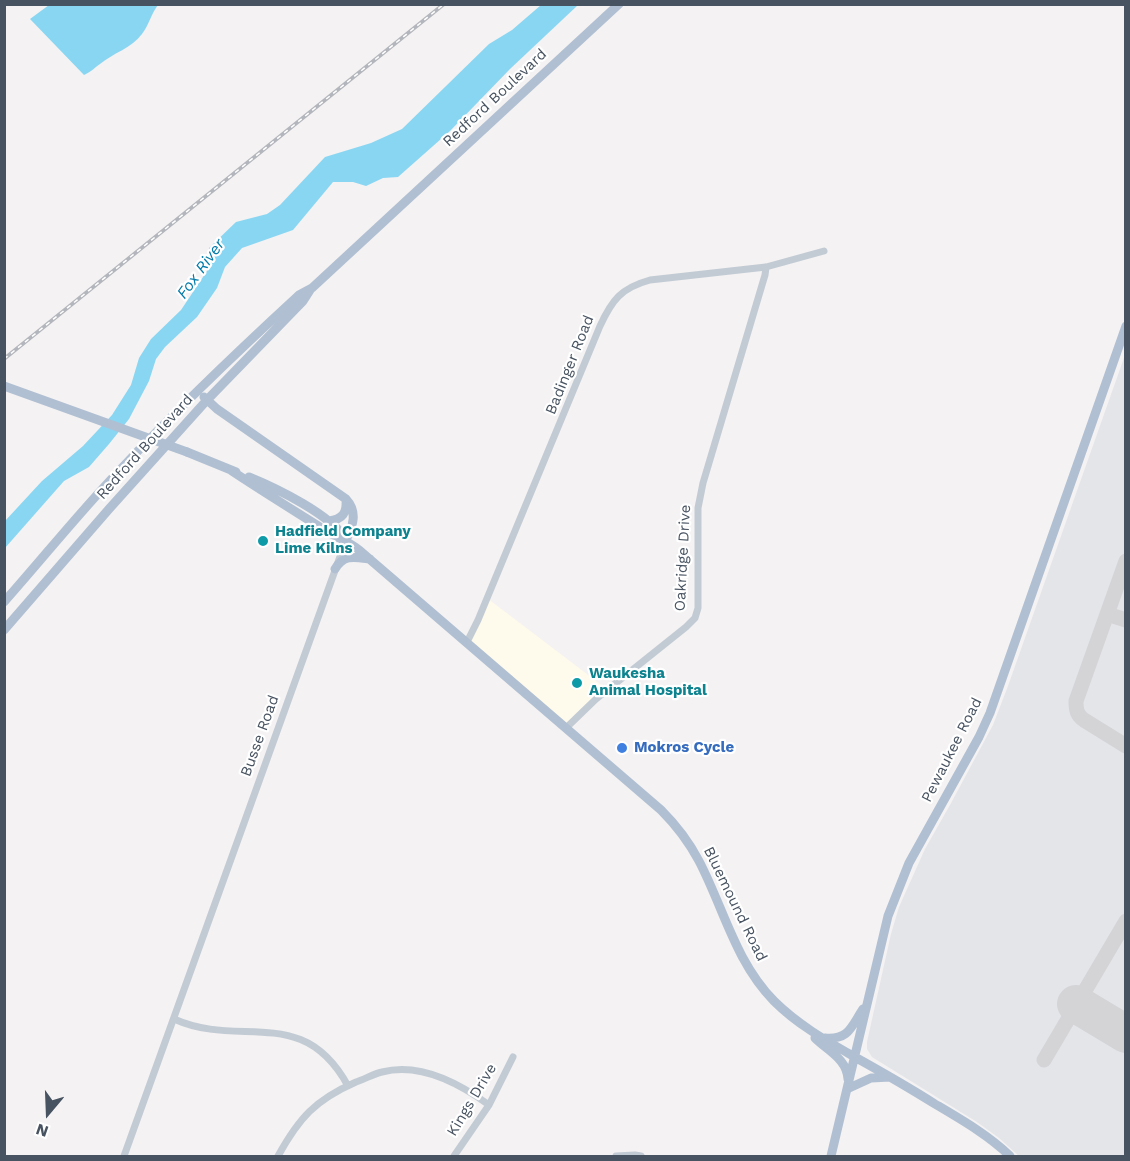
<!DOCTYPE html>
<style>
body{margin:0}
#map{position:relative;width:1130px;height:1161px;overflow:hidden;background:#f4f2f2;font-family:"Work Sans",sans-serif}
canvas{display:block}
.frame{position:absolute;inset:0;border:6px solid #485361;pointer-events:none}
.north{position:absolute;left:18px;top:1083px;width:60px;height:60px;-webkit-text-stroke:4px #fff;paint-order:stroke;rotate:199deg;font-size:16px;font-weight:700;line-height:24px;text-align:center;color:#485361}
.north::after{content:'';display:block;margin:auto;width:21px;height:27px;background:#485361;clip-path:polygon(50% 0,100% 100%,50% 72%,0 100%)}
</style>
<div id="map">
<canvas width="1130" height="1161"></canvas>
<div class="frame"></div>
<div class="north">N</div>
</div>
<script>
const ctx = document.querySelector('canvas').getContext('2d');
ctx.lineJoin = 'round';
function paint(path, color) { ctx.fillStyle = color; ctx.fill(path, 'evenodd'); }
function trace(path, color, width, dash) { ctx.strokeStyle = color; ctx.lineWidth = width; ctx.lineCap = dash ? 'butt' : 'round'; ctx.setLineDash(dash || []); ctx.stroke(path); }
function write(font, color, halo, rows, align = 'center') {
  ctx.font = font + ' "Work Sans",sans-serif'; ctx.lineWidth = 4.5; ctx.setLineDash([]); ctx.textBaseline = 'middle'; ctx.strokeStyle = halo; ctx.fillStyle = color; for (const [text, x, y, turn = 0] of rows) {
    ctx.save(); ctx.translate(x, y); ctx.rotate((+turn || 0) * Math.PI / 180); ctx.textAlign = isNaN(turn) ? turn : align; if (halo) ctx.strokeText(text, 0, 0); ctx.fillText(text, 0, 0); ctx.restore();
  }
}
paint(new Path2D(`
 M 487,598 L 608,690 L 566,728 L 467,642 Z`), '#fefaec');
paint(new Path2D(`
 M 1125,355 L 1125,1156 L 1019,1156 L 999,1138 L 977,1122 L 872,1057 L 867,1049 L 867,1042 L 891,934 L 899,907 L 925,849 L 950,805 L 993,725 L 1008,686 Z`), '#e4e5e9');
paint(new Path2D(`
 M 49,5 L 49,4 L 158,5 C 151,14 149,25 142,34 C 132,48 113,53 100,64 C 94,68 91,72 84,75 L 30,19 Z
 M 541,5 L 578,5 L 510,69 L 450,131 L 398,177 L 383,178 L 366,186 L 353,182 L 333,182 L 293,230 L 242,248 L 225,267 L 217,288 L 197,317 L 165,347 L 156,359 L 149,381 L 129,419 L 109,444 L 89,467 L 64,481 L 5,548 L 5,521 L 42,481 L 83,446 L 112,415 L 131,385 L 139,358 L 151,339 L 181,310 L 207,271 L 209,248 L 236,222 L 267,214 L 280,205 L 325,157 L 371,143 L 402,129 L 489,44 L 512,30 Z`), '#89d6f3');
trace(new Path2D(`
 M 1126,561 L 1076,701 C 1076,710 1077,715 1084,720 L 1126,746
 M 1107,614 L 1126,620
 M 1044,1060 L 1126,921`), '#d4d4d7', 15);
trace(new Path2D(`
 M 1076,1004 L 1126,1034`), '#d4d4d7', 38);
trace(new Path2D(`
 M 467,642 L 478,620 L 600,326 C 612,300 621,288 650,280 L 766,267 L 824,251
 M 566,728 L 596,699 L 686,627 L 695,618 L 698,608 L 698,508 L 703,483 L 765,275 L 766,267
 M 174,1019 C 240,1049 303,1003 348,1086
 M 124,1156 L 346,540
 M 278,1156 C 299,1118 315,1100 356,1082 C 365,1079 373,1074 382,1072 C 420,1062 459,1083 489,1105
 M 454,1156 L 489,1105 L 513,1057
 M 616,1156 L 635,1155 L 641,1156`), '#c2cbd4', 7);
trace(new Path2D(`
 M 204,397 L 217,409 L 346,499 C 358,512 353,526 346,540
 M 187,452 L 236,472
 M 232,471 C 262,491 293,510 323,529 C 335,537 348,541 359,550 L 661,810 C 676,825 689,842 699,861 C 724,909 735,961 774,1001 C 797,1024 825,1040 853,1056 C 880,1071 908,1087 935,1104 C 962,1120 988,1135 1010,1156
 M 249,477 C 276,488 332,515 346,540
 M 329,521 C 343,519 347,513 346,499
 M 335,569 C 344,554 354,557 370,559
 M 4,602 C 43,558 79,513 119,471 C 177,409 237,352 299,295 L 312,288 L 619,4
 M 4,630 L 109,509 L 207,400 L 303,301 L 310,290
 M 815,1038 C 828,1051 847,1059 848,1079
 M 825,1038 C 849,1040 851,1027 863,1009
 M 847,1089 L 871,1078 L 890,1077
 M 831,1156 L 888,916 L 909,863 L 979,737 L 990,713 L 1126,326`), '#b0bfd2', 9);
const rail = new Path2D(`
 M 4,359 L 444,4`);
trace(rail, '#b3b6bc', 4);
trace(rail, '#fff', 1.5, [4.5]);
trace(new Path2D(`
 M 4,386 L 187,452`), '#b0bfd2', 9);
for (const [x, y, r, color] of [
 [263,541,6,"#0f9aa8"],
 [577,683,6,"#0f9aa8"],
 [622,748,6,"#3f7fe0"]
]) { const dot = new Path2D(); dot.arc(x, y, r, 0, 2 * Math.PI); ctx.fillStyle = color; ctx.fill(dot); trace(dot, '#fff', 2); }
write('15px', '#485361', '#fff', [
 ["Redford Boulevard",495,98,-43],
 ["Badinger Road",570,365,-68],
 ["Redford Boulevard",145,447,-48],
 ["Oakridge Drive",683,558,-87],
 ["Busse Road",260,736,-70],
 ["Pewaukee Road",952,750,-63],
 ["Bluemound Road",735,904,64],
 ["Kings Drive",472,1100,-59]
]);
write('bold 15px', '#0d838f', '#fff', [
 ["Hadfield Company",275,532],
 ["Lime Kilns",275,549],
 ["Waukesha",589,674],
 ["Animal Hospital",589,691]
], 'left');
write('bold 15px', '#366cbe', '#fff', [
 ["Mokros Cycle",634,748]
], 'left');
write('italic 16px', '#047ba9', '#fff', [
 ["Fox River",201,269,-54]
]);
</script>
